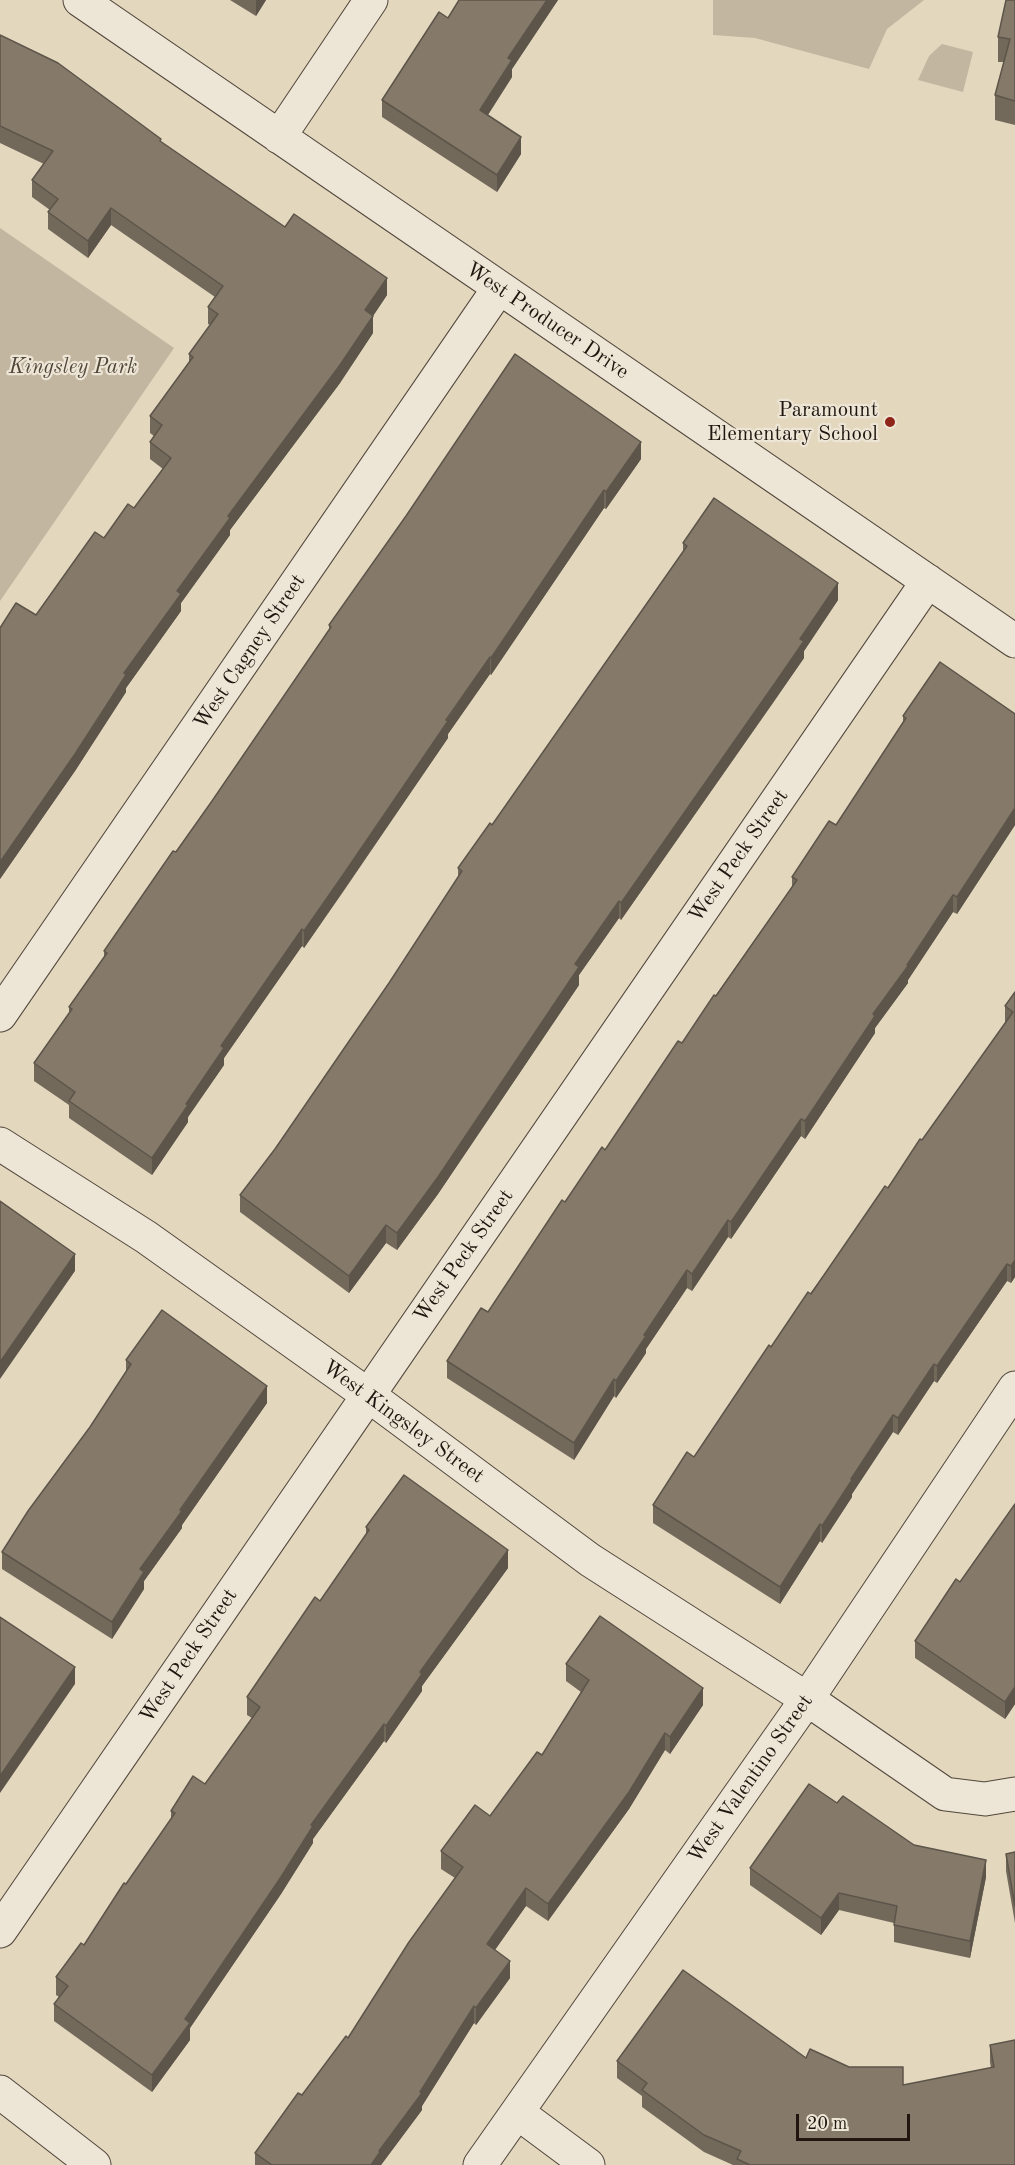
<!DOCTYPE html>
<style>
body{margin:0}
#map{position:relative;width:1015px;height:2165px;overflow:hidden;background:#e3d7be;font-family:"Old Standard TT",serif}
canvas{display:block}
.scale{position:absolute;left:796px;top:2114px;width:114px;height:27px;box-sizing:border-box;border:3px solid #20160f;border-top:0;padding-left:8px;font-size:18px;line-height:21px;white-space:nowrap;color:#20160f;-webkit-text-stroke:4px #ede5d5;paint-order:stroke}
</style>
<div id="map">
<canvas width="1015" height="2165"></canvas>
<div class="scale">20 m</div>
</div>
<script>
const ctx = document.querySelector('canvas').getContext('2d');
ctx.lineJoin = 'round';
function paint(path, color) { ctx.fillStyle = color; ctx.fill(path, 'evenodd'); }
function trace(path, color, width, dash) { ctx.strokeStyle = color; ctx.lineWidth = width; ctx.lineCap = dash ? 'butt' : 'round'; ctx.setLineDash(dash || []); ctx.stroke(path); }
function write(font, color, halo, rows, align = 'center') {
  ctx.font = font + ' "Old Standard TT",serif'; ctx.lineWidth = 4.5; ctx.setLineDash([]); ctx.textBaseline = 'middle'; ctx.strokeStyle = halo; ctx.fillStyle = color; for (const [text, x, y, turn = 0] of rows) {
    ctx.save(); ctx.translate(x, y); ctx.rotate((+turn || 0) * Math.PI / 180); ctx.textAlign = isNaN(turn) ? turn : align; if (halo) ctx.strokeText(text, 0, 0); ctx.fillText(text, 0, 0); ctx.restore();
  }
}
paint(new Path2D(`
 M 713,0 L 924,0 L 887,29 L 869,69 L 755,38 L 713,35 Z
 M 942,44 L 973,52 L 963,92 L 918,80 L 929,56 Z
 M 0,228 L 174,348 L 0,601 Z`), '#c2b6a0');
const minor = new Path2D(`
 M 80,0 L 1015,641
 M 279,137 L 371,0
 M 0,1015 L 499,288
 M 0,1144 L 146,1237 L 368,1395 L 590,1560 L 807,1699 L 945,1794 L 985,1799 L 1015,1794
 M 0,1931 L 928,581
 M 518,2113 L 588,2165
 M 480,2165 L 807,1699 L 1015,1388`);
const tertiary = new Path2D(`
 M 0,2092 L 94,2165`);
trace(minor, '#51463b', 35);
trace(tertiary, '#51463b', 35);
trace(minor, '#ede5d5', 33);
trace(tertiary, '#ede5d5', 33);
paint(new Path2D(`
 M 230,0 L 266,0 L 256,16 Z
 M 459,0 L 558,0 L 512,69 L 512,77 L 488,115 L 521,154 L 497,192 L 382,117 L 382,100 L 448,18 Z
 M 1015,0 L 1015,125 L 995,120 L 995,95 L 1004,62 L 998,62 L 998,37 Z
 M 0,35 L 161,142 L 285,227 L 387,295 L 373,316 L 373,333 L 340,383 L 230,530 L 230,535 L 181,603 L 181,611 L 126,688 L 126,692 L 75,771 L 0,879 L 0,628 L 36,615 L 104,538 L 134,508 L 163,469 L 150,459 L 150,442 L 154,436 L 150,433 L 150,416 L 189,363 L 189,354 L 210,325 L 208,324 L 208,307 L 215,297 L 111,225 L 88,258 L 48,229 L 48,212 L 50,210 L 32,197 L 32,180 L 44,164 L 0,143 Z
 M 641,459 L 606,509 L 604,508 L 514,641 L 491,675 L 490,674 L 448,734 L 448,738 L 343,892 L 304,948 L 302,946 L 224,1058 L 224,1065 L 188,1117 L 188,1122 L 152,1175 L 69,1118 L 69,1105 L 34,1081 L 34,1063 L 69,1013 L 69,1007 L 104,957 L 104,951 L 212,801 L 329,630 L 329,625 Z
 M 683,543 L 838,600 L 804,651 L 804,658 L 773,703 L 621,920 L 619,918 L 579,975 L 579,985 L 438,1194 L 397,1250 L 386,1243 L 349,1293 L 240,1212 L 240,1195 L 275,1149 L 389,983 L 458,877 L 458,868 L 492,825 L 683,551 Z
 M 1015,714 L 1015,825 L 957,914 L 953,912 L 908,980 L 908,983 L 875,1028 L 875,1033 L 805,1139 L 801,1136 L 731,1239 L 728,1237 L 692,1291 L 687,1288 L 646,1349 L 646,1353 L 616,1398 L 614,1396 L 574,1460 L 447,1378 L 447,1361 L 488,1312 L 565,1202 L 605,1150 L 682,1043 L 792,887 L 792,877 L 836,825 L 903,722 L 903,716 Z
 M 1015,992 L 1015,1277 L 1011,1283 L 1007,1281 L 937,1383 L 934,1381 L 898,1435 L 893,1432 L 852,1494 L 852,1497 L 822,1543 L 820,1541 L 780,1604 L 653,1523 L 653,1505 L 694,1457 L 771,1347 L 922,1140 L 1005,1023 L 1005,1006 Z
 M 126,1360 L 267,1403 L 182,1525 L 182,1528 L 144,1581 L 144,1589 L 112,1639 L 2,1569 L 2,1552 L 90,1427 L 126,1373 Z
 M 1015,1504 L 1015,1704 L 1005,1719 L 915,1658 L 915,1641 L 960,1582 Z
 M 366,1527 L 508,1568 L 422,1686 L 422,1691 L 386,1743 L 384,1741 L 313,1839 L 313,1843 L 281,1894 L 190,2028 L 190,2040 L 152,2092 L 54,2021 L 54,2004 L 59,1997 L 56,1995 L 56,1977 L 84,1945 L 171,1819 L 171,1811 L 205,1784 L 252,1718 L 247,1715 L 247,1697 L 320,1601 L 366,1535 Z
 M 566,1664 L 703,1705 L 670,1754 L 665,1750 L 629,1809 L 548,1921 L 526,1906 L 495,1950 L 510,1978 L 476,2025 L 474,2023 L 422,2106 L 422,2110 L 381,2165 L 255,2165 L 255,2153 L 348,2038 L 455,1878 L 441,1869 L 441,1851 L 490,1816 L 542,1755 L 581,1692 L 566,1681 Z
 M 837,1803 L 914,1845 L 986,1877 L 970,1958 L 894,1942 L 894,1923 L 839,1910 L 821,1935 L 750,1885 L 750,1868 Z
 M 1015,1852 L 1015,1923 L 1006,1871 L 1006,1854 Z
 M 990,2045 L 1015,2165 L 733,2165 L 704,2152 L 642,2107 L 642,2096 L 617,2078 L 617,2061 L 806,2058 L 849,2067 L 903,2085 L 991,2068 L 990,2062 Z`), '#72695b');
paint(new Path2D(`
 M 256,0 L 266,0 L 256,16 Z
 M 547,0 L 558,0 L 512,69 L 512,77 L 480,127 L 480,110 L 508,58 Z
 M 521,137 L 521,154 L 497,192 L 497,175 Z
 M 111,208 L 111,225 L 88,258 L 88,241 Z
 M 387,278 L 387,295 L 373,316 L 373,333 L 340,383 L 230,530 L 230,535 L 181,603 L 181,611 L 126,688 L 126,692 L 75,771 L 0,879 L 0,862 L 124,673 L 177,591 Z
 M 641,442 L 641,459 L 606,509 L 606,492 Z
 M 604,490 L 604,508 L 491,675 L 491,658 Z
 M 838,583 L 838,600 L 804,651 L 804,658 L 621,920 L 621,903 Z
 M 490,657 L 490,674 L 448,734 L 448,738 L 304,948 L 304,931 Z
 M 1015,808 L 1015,825 L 957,914 L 957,897 Z
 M 953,895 L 953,912 L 908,980 L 908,983 L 875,1028 L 875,1033 L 805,1139 L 805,1121 L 873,1014 L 907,965 Z
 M 619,901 L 619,918 L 579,975 L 579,985 L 438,1194 L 397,1250 L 397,1233 L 575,964 Z
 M 302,929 L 302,946 L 224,1058 L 224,1065 L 188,1117 L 188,1122 L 152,1175 L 152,1158 L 221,1046 Z
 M 801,1119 L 801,1136 L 731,1239 L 731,1222 Z
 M 728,1220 L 728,1237 L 692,1291 L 692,1274 Z
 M 386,1225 L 386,1243 L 349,1293 L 349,1276 Z
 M 75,1254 L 75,1271 L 0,1379 L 0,1362 Z
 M 1015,1260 L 1015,1277 L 1011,1283 L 1011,1266 Z
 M 1007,1264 L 1007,1281 L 937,1383 L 937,1366 Z
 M 687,1270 L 687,1288 L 646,1349 L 646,1353 L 616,1398 L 616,1381 L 644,1335 Z
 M 934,1364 L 934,1381 L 898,1435 L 898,1418 Z
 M 614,1379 L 614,1396 L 574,1460 L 574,1443 Z
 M 267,1386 L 267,1403 L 182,1525 L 182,1528 L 144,1581 L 144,1589 L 112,1639 L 112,1622 L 140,1569 Z
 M 893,1415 L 893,1432 L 852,1494 L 852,1497 L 822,1543 L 822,1526 L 851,1479 Z
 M 820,1524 L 820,1541 L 780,1604 L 780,1587 Z
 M 508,1550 L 508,1568 L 422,1686 L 422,1691 L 386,1743 L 386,1726 L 420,1672 Z
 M 75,1667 L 75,1684 L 0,1793 L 0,1776 Z
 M 1015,1687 L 1015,1704 L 1005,1719 L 1005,1702 Z
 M 703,1688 L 703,1705 L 670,1754 L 670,1737 Z
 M 384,1724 L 384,1741 L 313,1839 L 313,1843 L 281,1894 L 190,2028 L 190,2040 L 152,2092 L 152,2075 L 185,2019 L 311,1825 Z
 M 665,1733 L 665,1750 L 629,1809 L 548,1921 L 548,1904 Z
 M 986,1860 L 986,1877 L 970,1958 L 970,1941 Z
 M 526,1888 L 526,1906 L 487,1961 L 487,1944 Z
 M 839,1893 L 839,1910 L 821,1935 L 821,1918 Z
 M 510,1961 L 510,1978 L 476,2025 L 476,2008 Z
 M 474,2006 L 474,2023 L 422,2106 L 422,2110 L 381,2165 L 371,2165 L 379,2151 L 420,2092 Z`), '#5d554a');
const building = new Path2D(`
 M 459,0 L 547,0 L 508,58 L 512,60 L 480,110 L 521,137 L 497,175 L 382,100 L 439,12 L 448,18 Z
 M 1006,0 L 1015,0 L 1015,101 L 995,95 L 1010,39 L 998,37 Z
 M 0,35 L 58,63 L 161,139 L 160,141 L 285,227 L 294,214 L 387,278 L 365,310 L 373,316 L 340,365 L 228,516 L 230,518 L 177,591 L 181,594 L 124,673 L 126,675 L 75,754 L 0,862 L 0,628 L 16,603 L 36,615 L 95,532 L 104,538 L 128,504 L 134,508 L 171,458 L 150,442 L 162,425 L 150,416 L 193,357 L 189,354 L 218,314 L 208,307 L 223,286 L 111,208 L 88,241 L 48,212 L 58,199 L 32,180 L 53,151 L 0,126 Z
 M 515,354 L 641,442 L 606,492 L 604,490 L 514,624 L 491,658 L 490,657 L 446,720 L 448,721 L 343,875 L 304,931 L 302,929 L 221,1046 L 224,1048 L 186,1104 L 188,1105 L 152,1158 L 69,1101 L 75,1092 L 34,1063 L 72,1009 L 69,1007 L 107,953 L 104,951 L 173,851 L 176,852 L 212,801 L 331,627 L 329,625 L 406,516 Z
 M 714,498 L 838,583 L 800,639 L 804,641 L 773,686 L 621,903 L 619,901 L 575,964 L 579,967 L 438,1177 L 397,1233 L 386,1225 L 349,1276 L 240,1195 L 275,1149 L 389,983 L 462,871 L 458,868 L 490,823 L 492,825 L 687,546 L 683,543 Z
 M 940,662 L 1015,714 L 1015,808 L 957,897 L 953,895 L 907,965 L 908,966 L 873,1014 L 875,1016 L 805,1121 L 801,1119 L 731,1222 L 728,1220 L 692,1274 L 687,1270 L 644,1335 L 646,1336 L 616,1381 L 614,1379 L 574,1443 L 447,1361 L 481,1308 L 488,1312 L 562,1200 L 565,1202 L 602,1147 L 605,1150 L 678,1041 L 682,1043 L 714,995 L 716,996 L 797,880 L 792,877 L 829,821 L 836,825 L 906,718 L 903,716 Z
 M 1015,992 L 1015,1260 L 1011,1266 L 1007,1264 L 937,1366 L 934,1364 L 898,1418 L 893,1415 L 851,1479 L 852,1480 L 822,1526 L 820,1524 L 780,1587 L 653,1505 L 687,1452 L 694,1457 L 769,1345 L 771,1347 L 808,1292 L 811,1294 L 885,1186 L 888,1188 L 920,1139 L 922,1140 L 1013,1012 L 1005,1006 Z
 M 0,1201 L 75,1254 L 0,1362 Z
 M 162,1310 L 267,1386 L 180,1510 L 182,1511 L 140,1569 L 144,1572 L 112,1622 L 2,1552 L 28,1511 L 90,1427 L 131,1364 L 126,1360 Z
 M 404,1475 L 508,1550 L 420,1672 L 422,1674 L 386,1726 L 384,1724 L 311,1825 L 313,1826 L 281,1877 L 185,2019 L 190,2023 L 152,2075 L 54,2004 L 68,1986 L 56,1977 L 81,1943 L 84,1945 L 124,1883 L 126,1884 L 175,1813 L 171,1811 L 193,1776 L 205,1784 L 260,1707 L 247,1697 L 315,1597 L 320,1601 L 369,1530 L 366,1527 Z
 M 1015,1504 L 1015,1687 L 1005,1702 L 915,1641 L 956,1579 L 960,1582 Z
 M 600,1616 L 703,1688 L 670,1737 L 665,1733 L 629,1792 L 548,1904 L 526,1888 L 487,1944 L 510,1961 L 476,2008 L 474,2006 L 420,2092 L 422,2093 L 379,2151 L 380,2152 L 371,2165 L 272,2165 L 255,2153 L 298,2093 L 302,2095 L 346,2036 L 348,2038 L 409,1942 L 463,1867 L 441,1851 L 475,1805 L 490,1816 L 537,1752 L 542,1755 L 589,1680 L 566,1664 Z
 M 0,1617 L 75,1667 L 0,1776 Z
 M 809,1784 L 837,1803 L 843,1796 L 914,1845 L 986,1860 L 970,1941 L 894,1925 L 897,1906 L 839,1893 L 821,1918 L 750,1868 Z
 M 1015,1852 L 1015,1906 L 1006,1854 Z
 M 683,1970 L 806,2058 L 810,2049 L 849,2067 L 903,2067 L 903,2085 L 994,2067 L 990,2045 L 1015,2040 L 1015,2165 L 750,2165 L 737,2159 L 741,2151 L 704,2135 L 642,2090 L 647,2083 L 617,2061 Z`);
paint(building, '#857a6a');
trace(building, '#5d554a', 1.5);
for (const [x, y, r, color] of [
 [890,422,6,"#8f2418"]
]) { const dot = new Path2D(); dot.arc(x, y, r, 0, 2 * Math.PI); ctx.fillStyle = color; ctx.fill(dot); trace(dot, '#ede5d5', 2); }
write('21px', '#20160f', '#ede5d5', [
 ["West Producer Drive",547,321,34],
 ["West Cagney Street",250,652,-56],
 ["West Peck Street",739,856,-55],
 ["West Peck Street",464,1256,-55],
 ["West Kingsley Street",403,1422,36],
 ["West Peck Street",189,1656,-56],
 ["West Valentino Street",751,1779,-55]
]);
write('italic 21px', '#51463a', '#ede5d5', [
 ["Kingsley Park",73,367]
]);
write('21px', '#20160f', '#ede5d5', [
 ["Paramount",878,410],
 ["Elementary School",878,434]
], 'right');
</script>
